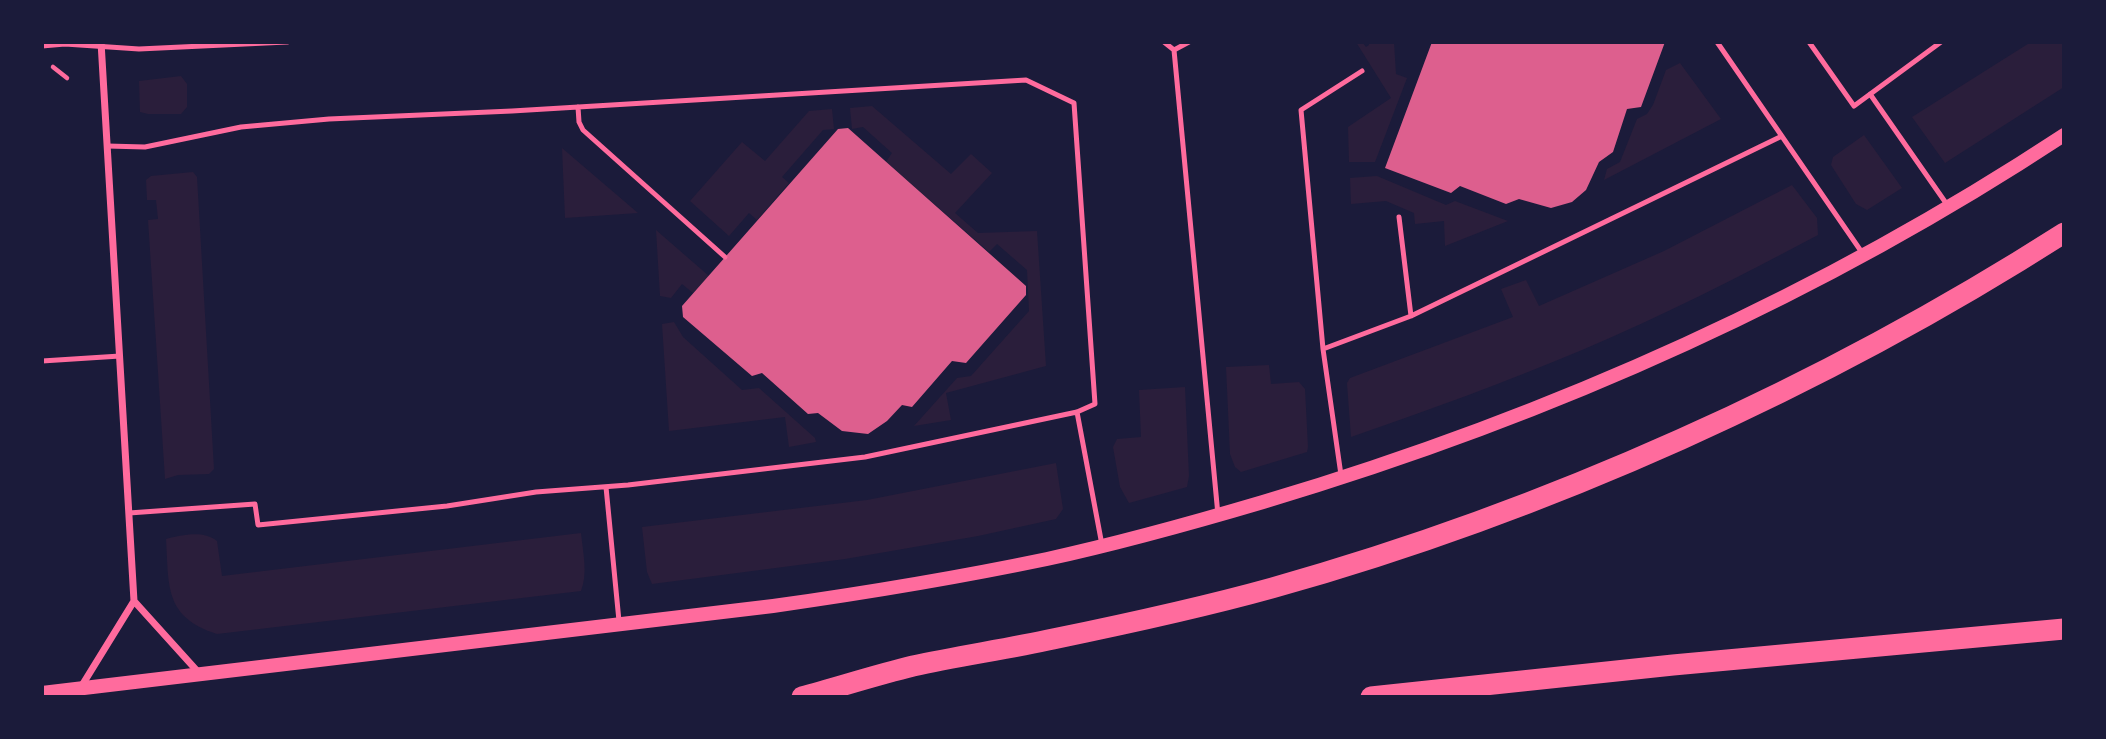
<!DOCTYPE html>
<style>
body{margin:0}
#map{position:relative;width:2106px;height:739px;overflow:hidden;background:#1b1b3a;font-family:"Fira Sans",sans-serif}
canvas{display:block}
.frame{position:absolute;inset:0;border:44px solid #1b1b3a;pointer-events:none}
</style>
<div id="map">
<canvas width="2106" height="739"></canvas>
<div class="frame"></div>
</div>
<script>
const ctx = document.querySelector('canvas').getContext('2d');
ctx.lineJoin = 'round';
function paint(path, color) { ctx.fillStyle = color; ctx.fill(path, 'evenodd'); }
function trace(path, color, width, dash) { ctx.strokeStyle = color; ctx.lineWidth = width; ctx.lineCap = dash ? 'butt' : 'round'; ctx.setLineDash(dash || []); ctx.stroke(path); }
paint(new Path2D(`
 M 1356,42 L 1362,42 L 1366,47 L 1369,45 L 1369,42 L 1394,42 L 1396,74 L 1407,78 L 1375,162 L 1349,162 L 1348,127 L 1391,98 Z
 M 2031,42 L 2064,42 L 2064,87 L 1945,163 L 1912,117 Z
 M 1680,63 L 1721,119 L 1604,180 L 1607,169 L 1620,162 L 1637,119 L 1647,114 L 1653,105 L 1666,70 Z
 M 181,76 L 187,84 L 187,107 L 181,114 L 148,114 L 140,112 L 139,81 Z
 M 872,106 L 951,174 L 971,154 L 992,173 L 955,213 L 978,233 L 1037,231 L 1046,366 L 946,393 L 951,420 L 914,426 L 957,378 L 971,376 L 1029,311 L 1027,270 L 997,244 L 989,252 L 886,162 L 892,153 L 863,127 L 852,129 L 850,108 Z
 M 832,109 L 834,129 L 823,130 L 782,177 L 789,183 L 757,220 L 749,213 L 729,236 L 690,201 L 742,142 L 765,161 L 809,111 Z
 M 1864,135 L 1902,188 L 1867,210 L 1856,204 L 1831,165 L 1833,157 Z
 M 562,148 L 638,213 L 565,218 Z
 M 193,172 L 197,177 L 214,469 L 209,474 L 178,475 L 165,479 L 148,220 L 158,219 L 156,200 L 147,200 L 146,180 L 151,176 Z
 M 1377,176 L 1446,205 L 1455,201 L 1508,221 L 1445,246 L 1444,221 L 1415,224 L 1414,213 L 1386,201 L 1351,204 L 1350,178 Z
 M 1792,185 L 1817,218 L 1818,235 C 1741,276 1662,316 1582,350 C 1506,382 1429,410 1351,437 L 1347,383 L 1350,378 L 1513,317 L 1501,289 L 1526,280 L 1539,306 L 1664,251 Z
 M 656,230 L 709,276 L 693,293 L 682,284 L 671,298 L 660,296 Z
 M 674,322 L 683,337 L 742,390 L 759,388 L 815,438 L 816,442 L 789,447 L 785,417 L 669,431 L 662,324 Z
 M 1269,365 L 1271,384 L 1299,382 L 1305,389 L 1308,447 L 1307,452 L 1241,472 L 1235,467 L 1230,454 L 1226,367 Z
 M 1185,387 L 1189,476 L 1187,487 L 1129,503 L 1120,487 L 1113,447 L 1117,439 L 1141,437 L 1139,390 Z
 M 1056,463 L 1063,509 L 1056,519 L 978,536 L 845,559 L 652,584 L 647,572 L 642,527 L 867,500 Z
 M 581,533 C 583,553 588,573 581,591 L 217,634 C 164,617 169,586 166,539 C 182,535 203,530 217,541 L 222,576 Z`), '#2a1e3b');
paint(new Path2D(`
 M 1432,42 L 1665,42 L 1641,107 L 1627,109 L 1613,152 L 1599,162 L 1586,190 L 1572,202 L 1551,208 L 1519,199 L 1506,204 L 1460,186 L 1451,193 L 1385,168 Z
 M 848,128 L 1026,286 L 1026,295 L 966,363 L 952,361 L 912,407 L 902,405 L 887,421 L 868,434 L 842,431 L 818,413 L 808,414 L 762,373 L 752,376 L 683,317 L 682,306 L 838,129 Z`), '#dd5f8e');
trace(new Path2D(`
 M 53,67 L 67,78`), '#ff6b9d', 4.5);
trace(new Path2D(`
 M 1164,42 L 1174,50
 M 1189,42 L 1174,50 L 1218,515
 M 1717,42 L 1863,254
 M 1809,42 L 1854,106 L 1941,42
 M 42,46 L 65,44 L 139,49 L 287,42
 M 1870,94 L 1948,206
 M 578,107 L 579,122 L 583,130 L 725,257
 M 107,146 L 145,147 L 241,127 L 329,119 L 512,111 L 1026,80 L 1074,103 L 1095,404 L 1077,412 L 865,457 L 628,485 L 536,492 L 447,506 L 258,525 L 255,504 L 129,513
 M 1399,217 L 1411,316
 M 1323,349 L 1301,110 L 1362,71
 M 42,361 L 120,356
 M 1077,412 L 1102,545
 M 1341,475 L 1323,349 L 1411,316 L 1782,136
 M 606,487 L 619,621`), '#ff6b9d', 5);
trace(new Path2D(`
 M 134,601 L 199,673
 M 81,687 L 134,601 L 101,42`), '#ff6b9d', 7);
trace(new Path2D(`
 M 42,693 L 773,606 C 865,593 956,578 1047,559 C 1120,543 1192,523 1263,502 C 1545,418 1818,297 2064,135`), '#ff6b9d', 14);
trace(new Path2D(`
 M 802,697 C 839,687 876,675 913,666 C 959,656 1007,649 1053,639 C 1126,624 1200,608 1272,588 C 1547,511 1823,387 2064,233
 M 1371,697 L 1673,665 L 2064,629`), '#ff6b9d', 21);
</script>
